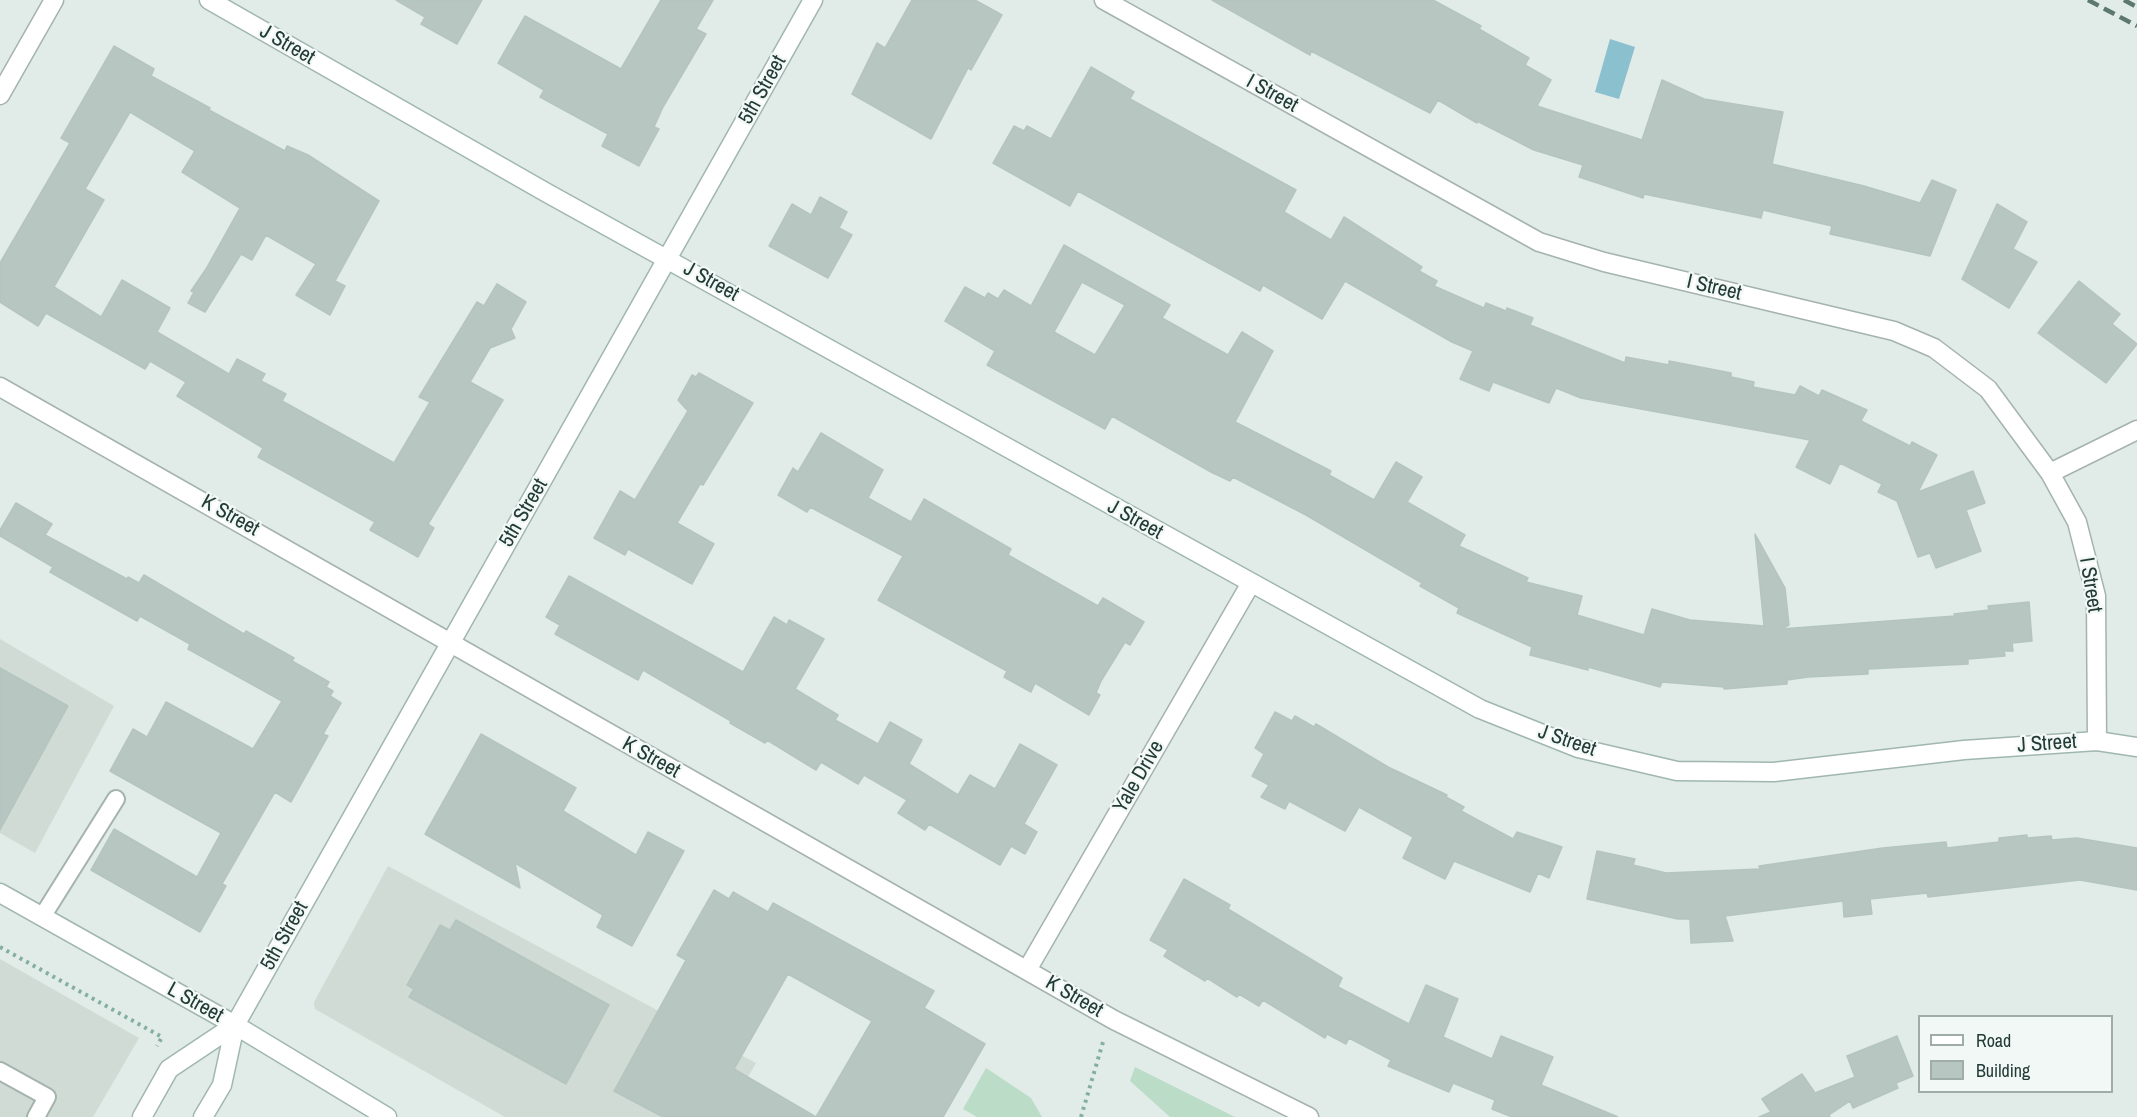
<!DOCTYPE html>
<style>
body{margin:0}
#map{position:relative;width:2137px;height:1117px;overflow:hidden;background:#e1ebe7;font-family:"Archivo Narrow",sans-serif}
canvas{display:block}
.legend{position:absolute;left:1918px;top:1015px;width:195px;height:78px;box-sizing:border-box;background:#f2f8f5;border:2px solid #9faca9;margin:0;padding:8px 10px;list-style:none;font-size:18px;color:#223b36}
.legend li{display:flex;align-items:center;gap:12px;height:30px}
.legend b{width:30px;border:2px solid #9faca9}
</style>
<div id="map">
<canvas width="2137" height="1117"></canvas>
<ul class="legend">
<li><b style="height:8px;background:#fff"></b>Road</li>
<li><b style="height:16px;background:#b7c6c0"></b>Building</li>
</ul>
</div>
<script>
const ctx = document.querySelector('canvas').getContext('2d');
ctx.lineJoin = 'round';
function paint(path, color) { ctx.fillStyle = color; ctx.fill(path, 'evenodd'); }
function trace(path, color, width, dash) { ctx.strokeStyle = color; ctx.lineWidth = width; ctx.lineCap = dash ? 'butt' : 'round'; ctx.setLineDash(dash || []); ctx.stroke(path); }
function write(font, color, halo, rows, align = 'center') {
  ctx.font = font + ' "Archivo Narrow",sans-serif'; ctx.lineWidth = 4.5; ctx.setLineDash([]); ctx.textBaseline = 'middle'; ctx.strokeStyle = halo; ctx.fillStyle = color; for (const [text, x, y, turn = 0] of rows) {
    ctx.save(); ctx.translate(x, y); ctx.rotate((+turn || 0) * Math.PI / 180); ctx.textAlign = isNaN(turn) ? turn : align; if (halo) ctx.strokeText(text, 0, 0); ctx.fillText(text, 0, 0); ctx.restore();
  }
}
paint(new Path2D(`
 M 0,639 L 114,706 L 35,853 L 0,833 Z
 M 388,866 L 756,1063 L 725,1117 L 505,1117 L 315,1009 L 314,1002 Z
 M 0,959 L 139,1038 L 93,1117 L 0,1117 Z`), '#d0dbd6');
paint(new Path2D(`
 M 1135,1067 L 1235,1117 L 1170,1117 L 1130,1081 Z
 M 986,1068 L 1031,1098 L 1042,1117 L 977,1117 L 963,1109 Z`), '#bbdcc6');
paint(new Path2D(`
 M 1610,39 L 1635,47 L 1619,99 L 1595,92 Z`), '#8bc0cf');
const building = new Path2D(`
 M 396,0 L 482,0 L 457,44 L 421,24 L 425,17 Z
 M 661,0 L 713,0 L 696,29 L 706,34 L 663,107 L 654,127 L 659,129 L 639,166 L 602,146 L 608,134 L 540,97 L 544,90 L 498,63 L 525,16 L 621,69 Z
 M 912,0 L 975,0 L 1002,15 L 971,70 L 968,68 L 931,139 L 852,94 L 877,43 L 885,48 Z
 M 1212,0 L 1433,0 L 1481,26 L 1479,29 L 1529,58 L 1525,65 L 1551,80 L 1537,106 L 1642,140 L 1662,80 L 1704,99 L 1783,112 L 1772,164 L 1864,186 L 1920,203 L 1932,180 L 1956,190 L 1930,256 L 1830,234 L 1832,226 L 1763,210 L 1761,218 L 1644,194 L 1643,198 L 1579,177 L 1583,165 L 1534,150 L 1477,121 L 1477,123 L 1438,100 L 1430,113 L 1311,51 L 1310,55 Z
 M 114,46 L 154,69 L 151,76 L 210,108 L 209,110 L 285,151 L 287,146 L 308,155 L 379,201 L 335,281 L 345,286 L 330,315 L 296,295 L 316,264 L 266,235 L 252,260 L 241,254 L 205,312 L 188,303 L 194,292 L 191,291 L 206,269 L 240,208 L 182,172 L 195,151 L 130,112 L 85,189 L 104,200 L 54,287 L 101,317 L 122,280 L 170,308 L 157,332 L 229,374 L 237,359 L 265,374 L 261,381 L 286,394 L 282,401 L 394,463 L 430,402 L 419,397 L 477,302 L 484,306 L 497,284 L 526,302 L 511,329 L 515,338 L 490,348 L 470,382 L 503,400 L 428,524 L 434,528 L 418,557 L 370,530 L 375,522 L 258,457 L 263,448 L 177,396 L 186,382 L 150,361 L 145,369 L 46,313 L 38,326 L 0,302 L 0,263 L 70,143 L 61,138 Z
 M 1091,67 L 1134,92 L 1130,99 L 1296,190 L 1284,212 L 1331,240 L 1344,217 L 1422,267 L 1419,271 L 1437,281 L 1434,286 L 1484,308 L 1486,303 L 1506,311 L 1507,308 L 1533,318 L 1530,325 L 1625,363 L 1626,357 L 1669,365 L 1669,361 L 1731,373 L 1731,377 L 1754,382 L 1753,387 L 1795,395 L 1800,386 L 1819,396 L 1822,390 L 1867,410 L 1861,421 L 1910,446 L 1912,442 L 1937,455 L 1918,492 L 1973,471 L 1985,503 L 1966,510 L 1981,551 L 1936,568 L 1930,553 L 1918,557 L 1897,501 L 1878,492 L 1882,484 L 1840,463 L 1830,484 L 1796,467 L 1810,440 L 1581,398 L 1556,388 L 1549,403 L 1493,382 L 1489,391 L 1460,379 L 1473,351 L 1452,342 L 1345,281 L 1322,319 L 1263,285 L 1260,291 L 1078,191 L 1070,206 L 993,163 L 1014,126 L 1024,131 L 1027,126 L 1051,139 Z
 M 820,197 L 847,212 L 839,228 L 852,235 L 828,278 L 769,246 L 792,204 L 811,215 Z
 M 1997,204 L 2027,222 L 2013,249 L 2037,262 L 2009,308 L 1962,279 Z
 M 1064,245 L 1170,305 L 1162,318 L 1228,355 L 1242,332 L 1273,351 L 1235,422 L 1331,471 L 1329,475 L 1374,500 L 1396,462 L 1422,477 L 1407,502 L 1465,535 L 1459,546 L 1528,578 L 1526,582 L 1582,596 L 1577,615 L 1644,635 L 1652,609 L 1690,620 L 1764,626 L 1755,534 L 1785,588 L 1789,625 L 1781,629 L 1955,616 L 1954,614 L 1989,610 L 1988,606 L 2029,602 L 2032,641 L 2012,643 L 2013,651 L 2004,651 L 2005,656 L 1968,659 L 1968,664 L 1868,669 L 1868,674 L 1808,677 L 1787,680 L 1787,684 L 1724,689 L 1724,687 L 1662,682 L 1660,687 L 1588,667 L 1588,670 L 1530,655 L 1532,647 L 1457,613 L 1459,608 L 1420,586 L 1422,583 L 1306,515 L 1233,477 L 1230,481 L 1211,472 L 1112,416 L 1105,429 L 987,365 L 995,351 L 945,321 L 965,287 L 985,298 L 988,293 L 998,299 L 1004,290 L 1031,306 ZM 1082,282 L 1125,305 L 1095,355 L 1054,332 Z
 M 2079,281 L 2120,314 L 2112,324 L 2137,344 L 2106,383 L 2038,333 Z
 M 699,373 L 753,403 L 703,485 L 700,484 L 677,523 L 714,544 L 692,584 L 628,549 L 625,555 L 594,538 L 620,491 L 635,500 L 688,411 L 678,400 L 692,375 L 696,377 Z
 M 821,433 L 883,470 L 868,498 L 911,522 L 924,499 L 1011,549 L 1008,555 L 1098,606 L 1103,598 L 1144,622 L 1130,645 L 1125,642 L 1101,681 L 1096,693 L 1100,695 L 1089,715 L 1035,683 L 1031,692 L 1004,677 L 1007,671 L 878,600 L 903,556 L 810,507 L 807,512 L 778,495 L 793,468 L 798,472 Z
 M 16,503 L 52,524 L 45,535 L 127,579 L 128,577 L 139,583 L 144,575 L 244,634 L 246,631 L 294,658 L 292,661 L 329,682 L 326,687 L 333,691 L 330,696 L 341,703 L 323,734 L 328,736 L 291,802 L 275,792 L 222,884 L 226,886 L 200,932 L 91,870 L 114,829 L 197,877 L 221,833 L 110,771 L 133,729 L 147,737 L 166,702 L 253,749 L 282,701 L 188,649 L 190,644 L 140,616 L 137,621 L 50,572 L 53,567 L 0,536 L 0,530 Z
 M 569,576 L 743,672 L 774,617 L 787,625 L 789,620 L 824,639 L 795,689 L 838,715 L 835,720 L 878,744 L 890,722 L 922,740 L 909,764 L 958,795 L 970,775 L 995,789 L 1020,744 L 1057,765 L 1024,824 L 1037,832 L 1025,854 L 1011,846 L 1000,865 L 929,824 L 925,830 L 898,813 L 907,800 L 864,775 L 858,784 L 821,762 L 816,770 L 767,740 L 765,743 L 730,723 L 731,721 L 643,670 L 638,680 L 555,634 L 560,625 L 546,617 Z
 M 0,668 L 68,706 L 0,830 Z
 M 1275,712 L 1292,721 L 1295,716 L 1314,727 L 1316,724 L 1388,767 L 1447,795 L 1446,797 L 1464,807 L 1461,811 L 1513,839 L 1517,832 L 1562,847 L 1549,878 L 1538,873 L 1530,892 L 1454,861 L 1445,879 L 1403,858 L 1413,837 L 1359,807 L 1345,831 L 1289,801 L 1285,809 L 1261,797 L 1269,785 L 1252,776 L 1264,754 L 1255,748 Z
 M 481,734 L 576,788 L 563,811 L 636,855 L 648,832 L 684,851 L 632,946 L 597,927 L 603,915 L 515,863 L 520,888 L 425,834 Z
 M 2027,835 L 2027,838 L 2051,836 L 2052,840 L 2077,838 L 2137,848 L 2137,890 L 2080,880 L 1928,897 L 1927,893 L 1870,899 L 1872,914 L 1844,917 L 1843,901 L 1725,916 L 1733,941 L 1691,943 L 1690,919 L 1678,919 L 1587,899 L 1597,851 L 1635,859 L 1633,865 L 1666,873 L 1760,869 L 1759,866 L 1883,848 L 1946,842 L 1947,848 L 1999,842 L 1999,838 Z
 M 1184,879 L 1230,905 L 1228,909 L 1342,978 L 1338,987 L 1409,1024 L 1426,985 L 1458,999 L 1443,1037 L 1492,1059 L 1501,1036 L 1553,1057 L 1541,1085 L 1618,1117 L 1512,1117 L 1492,1109 L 1495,1100 L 1453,1083 L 1449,1092 L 1388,1066 L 1391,1060 L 1349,1038 L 1346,1044 L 1327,1034 L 1325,1038 L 1263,1000 L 1259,1006 L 1239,994 L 1237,997 L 1207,978 L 1205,981 L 1164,956 L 1168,950 L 1150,940 Z
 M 714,890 L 729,899 L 733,892 L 768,912 L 773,903 L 934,991 L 924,1008 L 985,1044 L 943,1117 L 663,1117 L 614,1091 L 686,960 L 677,955 ZM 788,974 L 872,1021 L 816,1117 L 734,1069 Z
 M 456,920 L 609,1005 L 566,1084 L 409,997 L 414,989 L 407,985 L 440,925 L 450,930 Z
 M 1897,1036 L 1913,1076 L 1896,1083 L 1898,1088 L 1853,1108 L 1850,1101 L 1829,1115 L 1830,1117 L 1759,1117 L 1771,1112 L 1762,1099 L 1802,1074 L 1815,1093 L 1855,1077 L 1847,1056 Z`);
paint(building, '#b7c6c0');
trace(building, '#b4c5bf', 1.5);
const lane = new Path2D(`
 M 42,917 L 116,799
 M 0,1071 L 47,1097 L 36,1117`);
const street = new Path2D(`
 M 1104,0 L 1539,242 L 1604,262 L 1894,331 L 1934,348 L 1988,389 L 2050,473 L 2077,522 L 2096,596 L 2097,741
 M 0,95 L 54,0
 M 0,387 L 1114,1020 L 1309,1117
 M 2050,473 L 2137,430
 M 1027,970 L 1251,583`);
const secondary = new Path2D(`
 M 209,0 L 547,193 L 1480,709 L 1578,748 L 1677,771 L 1774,772 L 1964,750 L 2097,741 L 2137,747
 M 0,893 L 235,1025 L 387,1117
 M 142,1117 L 169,1069 L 235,1025
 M 203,1117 L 222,1085 L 235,1025 L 813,0`);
trace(lane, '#a4b3ae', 20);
trace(street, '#a4b3ae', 21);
trace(secondary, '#a0b7b0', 21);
trace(new Path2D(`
 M 0,947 L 162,1037 L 157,1046
 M 1081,1117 L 1103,1042`), '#83aea3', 4, [3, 4.5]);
trace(lane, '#fff', 16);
trace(street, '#fff', 18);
trace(secondary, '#fff', 18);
trace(new Path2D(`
 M 2088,0 L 2137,26
 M 2124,0 L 2137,7`), '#5d7771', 4.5, [12, 6]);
write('21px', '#223b36', '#f2f8f5', [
 ["J Street",287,45,30],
 ["5th Street",763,90,-61],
 ["I Street",1272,94,29],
 ["J Street",711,282,29],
 ["I Street",1714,288,13],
 ["5th Street",524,513,-60],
 ["K Street",230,516,29],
 ["J Street",1135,520,29],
 ["I Street",2090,585,81],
 ["J Street",1567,741,19],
 ["J Street",2047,744,-4],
 ["K Street",651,758,29],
 ["Yale Drive",1139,777,-60],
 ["5th Street",285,936,-61],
 ["K Street",1074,997,30],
 ["L Street",195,1003,29]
]);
</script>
